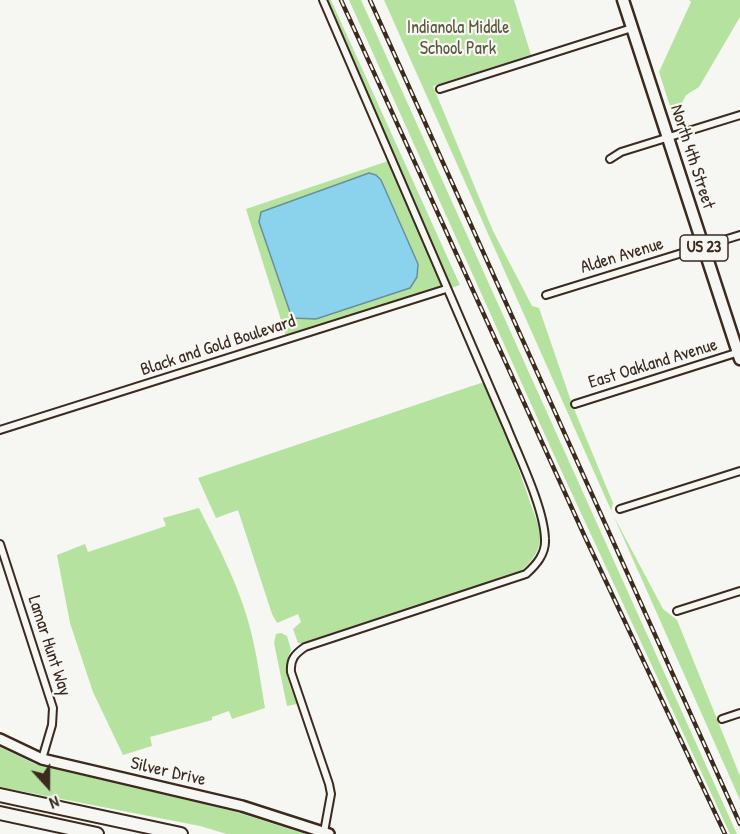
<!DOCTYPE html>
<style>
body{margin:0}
#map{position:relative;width:740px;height:834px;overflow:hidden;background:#f6f6f2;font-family:"Patrick Hand",sans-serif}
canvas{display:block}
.north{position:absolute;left:18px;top:756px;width:60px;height:60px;-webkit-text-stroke:4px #f6f6f2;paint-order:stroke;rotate:159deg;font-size:16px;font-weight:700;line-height:24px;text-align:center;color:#3b2a1e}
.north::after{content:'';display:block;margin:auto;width:21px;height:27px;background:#3b2a1e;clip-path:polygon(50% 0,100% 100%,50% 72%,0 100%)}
</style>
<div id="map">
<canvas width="740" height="834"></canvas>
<div class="north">N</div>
</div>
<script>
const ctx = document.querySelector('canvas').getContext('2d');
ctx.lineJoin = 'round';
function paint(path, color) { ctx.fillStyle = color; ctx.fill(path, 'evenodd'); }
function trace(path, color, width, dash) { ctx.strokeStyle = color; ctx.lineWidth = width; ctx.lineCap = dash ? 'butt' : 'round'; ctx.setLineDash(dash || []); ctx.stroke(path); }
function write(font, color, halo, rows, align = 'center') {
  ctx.font = font + ' "Patrick Hand",sans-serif'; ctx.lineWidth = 4.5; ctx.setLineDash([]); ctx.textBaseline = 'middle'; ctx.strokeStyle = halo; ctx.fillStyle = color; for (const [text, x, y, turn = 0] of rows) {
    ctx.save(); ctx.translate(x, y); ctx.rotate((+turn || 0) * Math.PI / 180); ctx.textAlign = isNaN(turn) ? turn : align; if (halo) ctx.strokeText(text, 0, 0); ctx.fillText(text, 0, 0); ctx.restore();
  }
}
paint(new Path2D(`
 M 323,0 L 331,0 L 460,285 L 287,339 L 246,209 L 391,160 Z
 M 349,0 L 361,0 L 737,834 L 730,834 L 554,455 Z
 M 384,0 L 514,0 L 531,55 L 433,86 L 493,231 L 532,306 L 539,308 L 572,404 L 613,503 L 611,511 L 663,609 L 677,620 L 740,776 L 740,800 Z
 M 689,0 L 740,0 L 740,17 L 699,87 L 686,95 L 674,119 L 659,72 L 691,2 Z
 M 484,382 C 500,420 515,457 528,496 C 532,509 539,523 540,536 C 541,551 530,563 520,572 L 305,644 L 298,643 L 293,629 L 301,622 L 298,614 L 277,623 L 272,614 L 238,510 L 216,518 L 198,478 Z
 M 199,508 C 220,550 243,593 253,640 C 258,662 261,686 265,708 L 232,719 L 229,711 L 212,717 L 212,720 L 150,737 L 152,746 L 123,755 L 93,692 L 70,623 L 57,555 L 85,544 L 88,552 L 166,526 L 163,518 Z
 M 281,633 L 287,636 L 291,650 C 281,669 290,685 297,704 L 287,706 L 274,643 L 276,634 Z
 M 0,747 L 35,764 L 233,811 L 305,834 L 227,834 L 200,826 L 0,787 Z`), '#b6e2a0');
const water = new Path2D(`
 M 369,173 L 376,175 L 381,180 L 418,264 L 417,277 L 410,288 L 316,319 L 292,318 L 259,222 L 261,212 Z`);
paint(water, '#8bd2ec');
trace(water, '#6b8f9a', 1.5);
const street = new Path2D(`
 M 323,0 L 507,427 C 519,457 544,508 545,539 C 546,554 536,565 526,574 L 305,647 C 295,654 290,659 291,672 L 329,784 L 331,794 L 324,832
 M 440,89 L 632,28
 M 610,159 L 621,152 L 740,115
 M 546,295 L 740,235
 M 575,404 L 739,352
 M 0,430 L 446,289
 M 620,509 L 740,471
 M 0,544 L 53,708 L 52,725 L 42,759
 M 677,611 L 740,591
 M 722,719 L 740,713`);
const secondary = new Path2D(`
 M 0,739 L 42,759 L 242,806 L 329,834`);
const primary = new Path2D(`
 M 623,0 L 740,359`);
const highway = new Path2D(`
 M 0,795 L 181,834
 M 0,813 L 97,834`);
trace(street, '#3b2a1e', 10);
trace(secondary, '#3b2a1e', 14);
trace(primary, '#3b2a1e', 15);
trace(highway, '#3b2a1e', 16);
trace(street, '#f6f6f2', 6);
trace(secondary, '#f6f6f2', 9);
trace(primary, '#f6f6f2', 10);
trace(highway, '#f6f6f2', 12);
const rail = new Path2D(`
 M 341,0 L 585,537 L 725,834
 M 370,0 L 740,824`);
trace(rail, '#3b2a1e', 4.5);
trace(rail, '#f6f6f2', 2, [7]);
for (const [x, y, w] of [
 [704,248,48]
]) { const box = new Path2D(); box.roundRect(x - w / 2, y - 13, w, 26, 4.5); ctx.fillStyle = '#f6f6f2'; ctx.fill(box); trace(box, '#3b2a1e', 1.5); }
write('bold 16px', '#3b2a1e', null, [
 ["US 23",704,248]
]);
write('18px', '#5a583e', '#f6f6f2', [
 ["Indianola Middle",458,28],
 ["School Park",458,49]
]);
write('18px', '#3b2a1e', '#f6f6f2', [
 ["North 4th Street",692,157,72],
 ["Alden Avenue",622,256,-17],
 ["Black and Gold Boulevard",218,346,-18],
 ["East Oakland Avenue",653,364,-17],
 ["Lamar Hunt Way",49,646,72],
 ["Silver Drive",168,772,13]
]);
</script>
